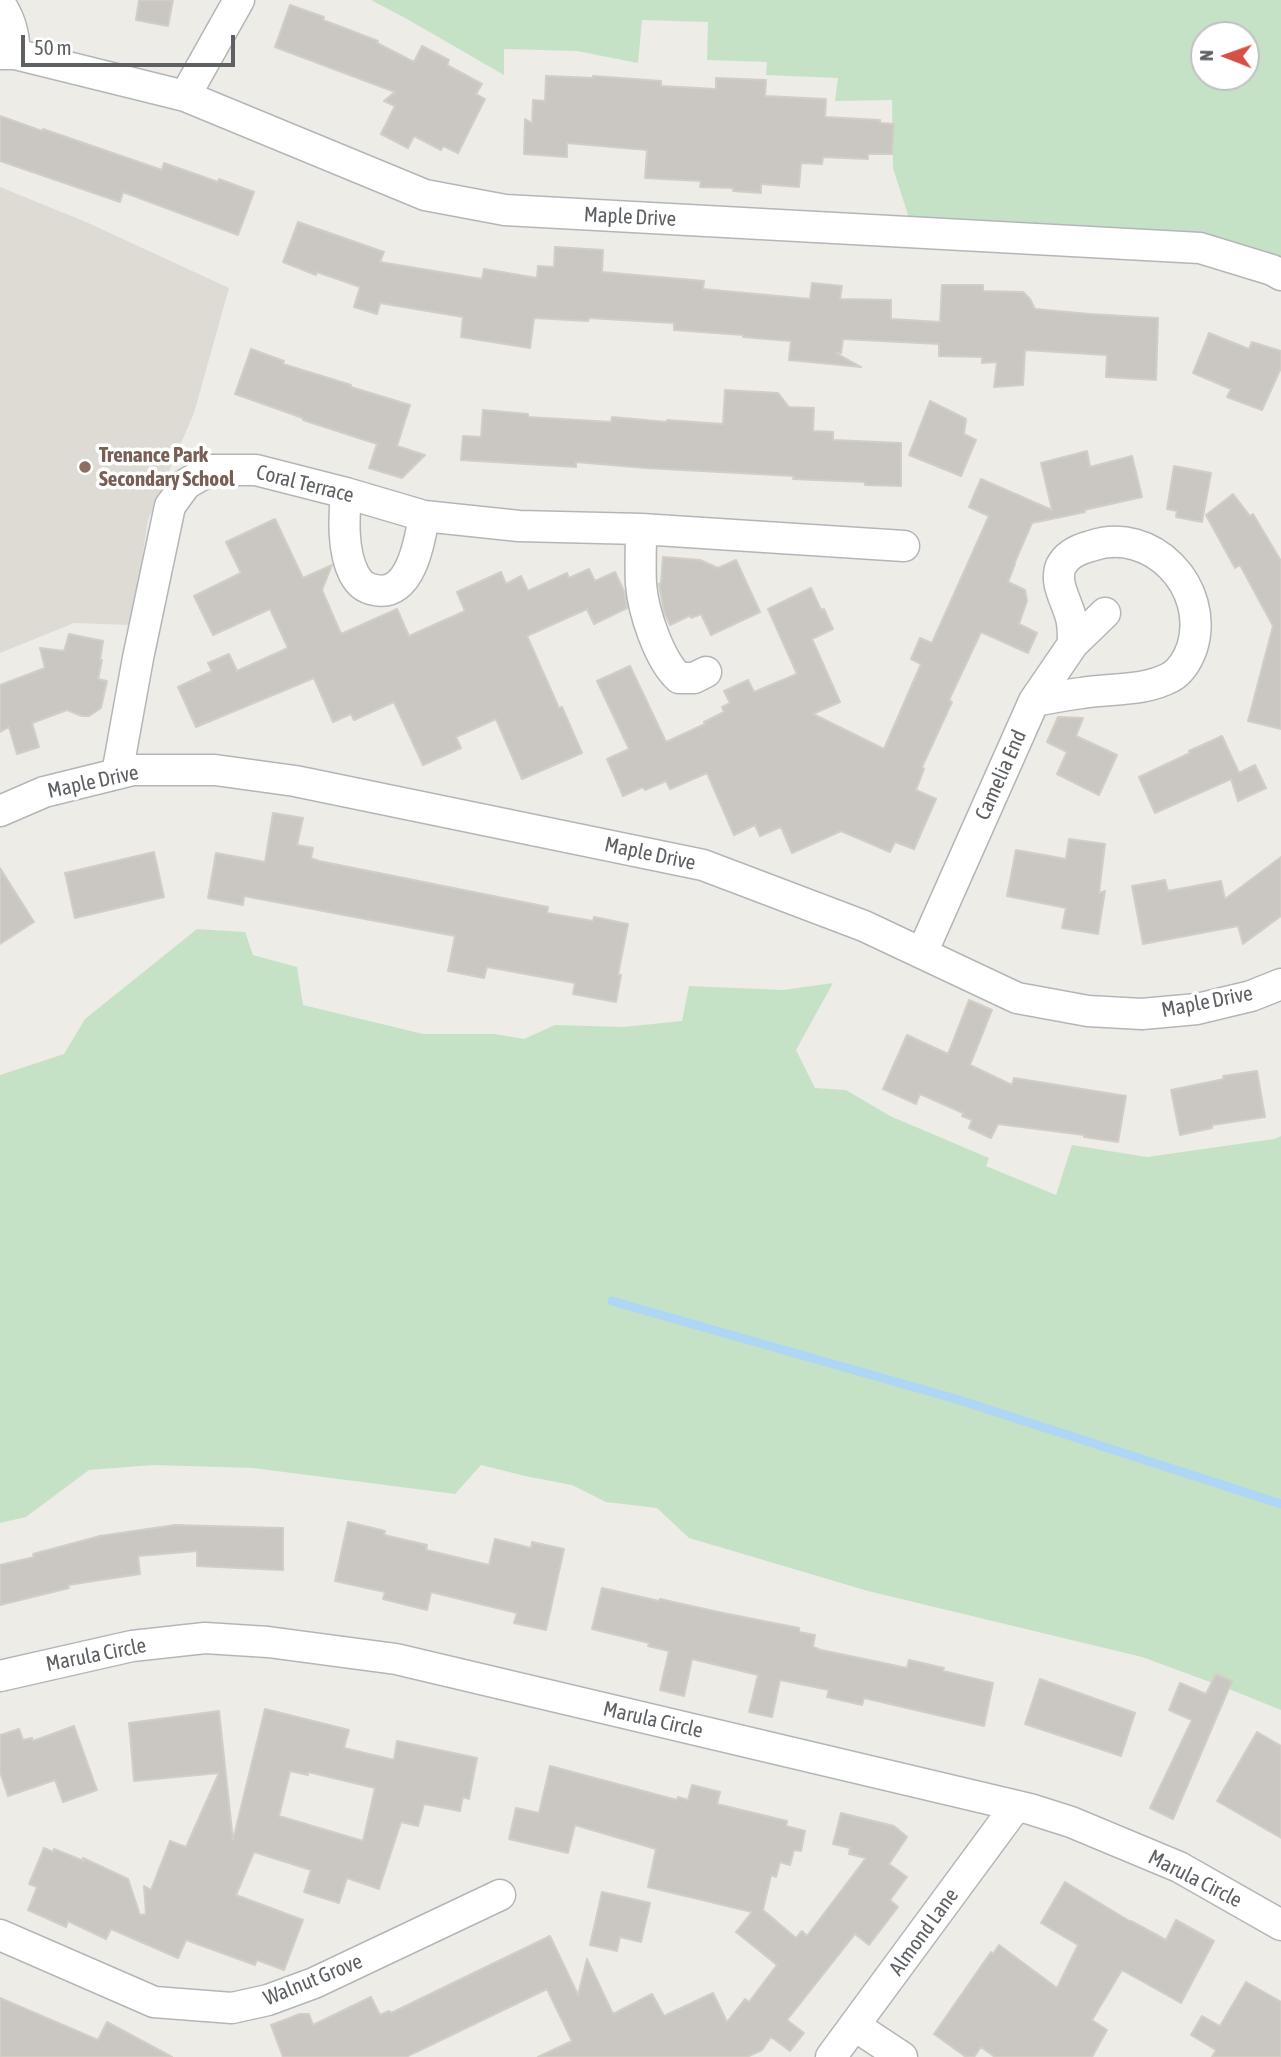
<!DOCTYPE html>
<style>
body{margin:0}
#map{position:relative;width:1281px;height:2057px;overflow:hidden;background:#eeece6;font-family:"Asap Condensed",sans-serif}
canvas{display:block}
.north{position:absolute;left:1190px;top:21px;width:70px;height:70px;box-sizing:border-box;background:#fff;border:2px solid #bfc0c1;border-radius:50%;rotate:271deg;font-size:19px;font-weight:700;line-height:28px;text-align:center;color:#5e6164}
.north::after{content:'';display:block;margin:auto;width:24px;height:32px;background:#d55145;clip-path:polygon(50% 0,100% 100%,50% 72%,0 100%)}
.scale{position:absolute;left:21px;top:35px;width:214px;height:32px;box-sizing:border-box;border:4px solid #5e6164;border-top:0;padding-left:9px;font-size:21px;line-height:24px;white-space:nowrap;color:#5e6164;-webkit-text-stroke:5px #fff;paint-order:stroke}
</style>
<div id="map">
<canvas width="1281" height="2057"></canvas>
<div class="north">N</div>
<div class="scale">50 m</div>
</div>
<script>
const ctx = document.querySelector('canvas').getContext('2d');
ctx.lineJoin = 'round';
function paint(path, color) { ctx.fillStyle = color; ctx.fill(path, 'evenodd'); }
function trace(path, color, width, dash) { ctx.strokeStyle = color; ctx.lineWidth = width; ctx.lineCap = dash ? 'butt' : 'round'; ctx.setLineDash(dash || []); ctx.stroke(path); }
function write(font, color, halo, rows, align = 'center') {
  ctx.font = font + ' "Asap Condensed",sans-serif'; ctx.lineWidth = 7; ctx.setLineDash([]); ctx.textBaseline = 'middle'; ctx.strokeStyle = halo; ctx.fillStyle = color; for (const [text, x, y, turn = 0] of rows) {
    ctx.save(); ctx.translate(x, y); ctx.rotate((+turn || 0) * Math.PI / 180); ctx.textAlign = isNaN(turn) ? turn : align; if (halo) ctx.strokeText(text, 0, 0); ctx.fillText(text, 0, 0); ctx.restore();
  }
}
paint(new Path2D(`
 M 0,187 L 86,222 L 229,288 L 194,413 L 148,520 L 132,625 L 74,623 L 0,653 Z`), '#dedbd4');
paint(new Path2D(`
 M 371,0 L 1281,0 L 1281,258 L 1266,251 L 1192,232 L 984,220 L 909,218 L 893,168 L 892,100 L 835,101 L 838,78 L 766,75 L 767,62 L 707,60 L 708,22 L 642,20 L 638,63 L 577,51 L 504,49 L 504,75 L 407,19 ZM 1204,35 L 1246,35 L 1246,77 L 1204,77 Z
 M 197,929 L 245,932 L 253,955 L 297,967 L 303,1005 L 423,1034 L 495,1034 L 524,1039 L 555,1025 L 623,1027 L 682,1021 L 689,986 L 783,990 L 833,983 L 796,1050 L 815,1088 L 846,1090 L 890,1116 L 989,1158 L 986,1166 L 1056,1195 L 1072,1145 L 1147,1157 L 1274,1139 L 1281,1136 L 1281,1710 L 1229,1689 L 1142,1657 L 868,1591 L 689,1538 L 657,1508 L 606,1502 L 572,1485 L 525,1476 L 481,1465 L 455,1494 L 253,1468 L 153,1465 L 89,1470 L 26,1517 L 0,1523 L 0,1075 L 64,1054 L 85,1019 Z`), '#c6e2c6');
trace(new Path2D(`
 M 612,1301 L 956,1399 L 1281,1504`), '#afd6f5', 9);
const building = new Path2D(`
 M 139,0 L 173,0 L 168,26 L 136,20 Z
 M 290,5 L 324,17 L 323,20 L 378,41 L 377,43 L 414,62 L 422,46 L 449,60 L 447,65 L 482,84 L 476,94 L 485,99 L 458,153 L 443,146 L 441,150 L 414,136 L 408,148 L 381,134 L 395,106 L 384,101 L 395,92 L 275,47 Z
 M 546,76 L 593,78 L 593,76 L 661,81 L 661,86 L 716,89 L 716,78 L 766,80 L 765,96 L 826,99 L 825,117 L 880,120 L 880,123 L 894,124 L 892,154 L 868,154 L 868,159 L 823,157 L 822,164 L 801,163 L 799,187 L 761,184 L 761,193 L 733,191 L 733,188 L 700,187 L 701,181 L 645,178 L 647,150 L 567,143 L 567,157 L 524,154 L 525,119 L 532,123 L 533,100 L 545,101 Z
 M 0,116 L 42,131 L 43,129 L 162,170 L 164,163 L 218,182 L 219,179 L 254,192 L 238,235 L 123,192 L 120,202 L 0,161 Z
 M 298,222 L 384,252 L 380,262 L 482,279 L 484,269 L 537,278 L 538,266 L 554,267 L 555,247 L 603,250 L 602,272 L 704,281 L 703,289 L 810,299 L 812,283 L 842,286 L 840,299 L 891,300 L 891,319 L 940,322 L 942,285 L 983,285 L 983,291 L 1023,292 L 1030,299 L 1035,309 L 1089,314 L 1158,318 L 1156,380 L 1106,377 L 1107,355 L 1025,350 L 1023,385 L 994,387 L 997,362 L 982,363 L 982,357 L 939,356 L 939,344 L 843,339 L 841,353 L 836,353 L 861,367 L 789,360 L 791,341 L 743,337 L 743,335 L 674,330 L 674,323 L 589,318 L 588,321 L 534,318 L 530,348 L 461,337 L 463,317 L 380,303 L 377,314 L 354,307 L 360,287 L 317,272 L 316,275 L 283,262 Z
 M 1209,333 L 1249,349 L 1252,342 L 1281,351 L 1281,368 L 1262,410 L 1227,397 L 1231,389 L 1193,373 Z
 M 251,349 L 284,361 L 283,364 L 351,385 L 351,387 L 410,405 L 397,446 L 425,455 L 402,478 L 369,468 L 377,444 L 303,420 L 303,418 L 235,394 Z
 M 725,390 L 778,393 L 789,407 L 814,408 L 813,431 L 833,432 L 833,440 L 901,443 L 901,486 L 865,485 L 865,482 L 793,479 L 794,476 L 646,468 L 576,462 L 576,467 L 461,460 L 463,436 L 481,437 L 483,410 L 528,414 L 528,417 L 611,422 L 612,417 L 667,422 L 667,420 L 723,424 Z
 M 930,401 L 966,419 L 964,434 L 976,440 L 961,476 L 909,455 Z
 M 1087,451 L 1090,467 L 1132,456 L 1142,497 L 1084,510 L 1085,512 L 1032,523 L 1014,564 L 1015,564 L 1008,582 L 1025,590 L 1027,601 L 1019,624 L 1037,633 L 1028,653 L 981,632 L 949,700 L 952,702 L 922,767 L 924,769 L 916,790 L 936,799 L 914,849 L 895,842 L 890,852 L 841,831 L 792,853 L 781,827 L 760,836 L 755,825 L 734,835 L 707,773 L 670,789 L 666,781 L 645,790 L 643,787 L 623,796 L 607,759 L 629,749 L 597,681 L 630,666 L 666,742 L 705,724 L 704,722 L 724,712 L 722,707 L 730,703 L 724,691 L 748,680 L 754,692 L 797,674 L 768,609 L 811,588 L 821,610 L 824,609 L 833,629 L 812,639 L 840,702 L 813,714 L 884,749 L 921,664 L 911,659 L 920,638 L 932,643 L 989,516 L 969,507 L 981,479 L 1052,510 L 1041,463 Z
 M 1174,466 L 1211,473 L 1202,522 L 1176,517 L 1177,511 L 1167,509 Z
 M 1233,494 L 1250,516 L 1253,514 L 1281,561 L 1281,729 L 1248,721 L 1273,626 L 1240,565 L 1235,568 L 1206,515 Z
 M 275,519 L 303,578 L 332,565 L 322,590 L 341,634 L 397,609 L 409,636 L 465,611 L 457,592 L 501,572 L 506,584 L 521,576 L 528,591 L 567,573 L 569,578 L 589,569 L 595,581 L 615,572 L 624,591 L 627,608 L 594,624 L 587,609 L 527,636 L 559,708 L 562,707 L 582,753 L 522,779 L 496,719 L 456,737 L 461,748 L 423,765 L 394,702 L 354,720 L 351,714 L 333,722 L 314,678 L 196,727 L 178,687 L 212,671 L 208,663 L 229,654 L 237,671 L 288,648 L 270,609 L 213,635 L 194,596 L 241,573 L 226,542 Z
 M 663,557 L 700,560 L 718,568 L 736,560 L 760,612 L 711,635 L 701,614 L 691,618 L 691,615 L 670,625 L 664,612 L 659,584 L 661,583 Z
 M 69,634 L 103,641 L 100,660 L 102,660 L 98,679 L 107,681 L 101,708 L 89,716 L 82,716 L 67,710 L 32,723 L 39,747 L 17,754 L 9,727 L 0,732 L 0,685 L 45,668 L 40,648 L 64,651 Z
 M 1058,717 L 1083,718 L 1076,736 L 1117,755 L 1099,795 L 1057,774 L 1067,752 L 1047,742 Z
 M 1222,736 L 1239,773 L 1255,765 L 1266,788 L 1238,801 L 1231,779 L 1155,813 L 1139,777 L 1190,753 L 1189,751 Z
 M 273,813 L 303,818 L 297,845 L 313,848 L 311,858 L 319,861 L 548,907 L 547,913 L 593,921 L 594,917 L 628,924 L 618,975 L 621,975 L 616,1002 L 573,994 L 575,983 L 487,967 L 484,978 L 448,971 L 455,936 L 244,896 L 243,905 L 208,898 L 216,853 L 265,862 Z
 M 1069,839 L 1105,844 L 1099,893 L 1105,891 L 1098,934 L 1062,928 L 1066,908 L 1007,896 L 1016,850 L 1066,859 Z
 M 154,852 L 164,897 L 75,918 L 65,873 Z
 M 1281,857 L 1281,916 L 1243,944 L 1238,926 L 1143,944 L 1132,886 L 1165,880 L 1168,891 L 1221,881 L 1225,899 Z
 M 0,868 L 34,922 L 0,944 Z
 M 969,1000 L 992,1010 L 970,1065 L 1012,1085 L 1014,1078 L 1126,1096 L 1118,1142 L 1084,1137 L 1084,1135 L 998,1124 L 991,1138 L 969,1128 L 972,1120 L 962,1116 L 963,1113 L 920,1094 L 916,1104 L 883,1089 L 907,1035 L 948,1054 Z
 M 1257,1071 L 1265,1117 L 1212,1125 L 1212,1128 L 1180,1135 L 1171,1090 L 1224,1079 L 1223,1076 Z
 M 348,1522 L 385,1531 L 384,1535 L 427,1545 L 426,1550 L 489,1565 L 495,1539 L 531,1548 L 532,1542 L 564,1549 L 546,1630 L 514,1623 L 517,1613 L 431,1592 L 427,1610 L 383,1599 L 385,1592 L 335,1581 Z
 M 175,1525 L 283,1528 L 283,1570 L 197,1566 L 197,1551 L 138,1556 L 140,1574 L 68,1585 L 69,1588 L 0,1605 L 0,1565 L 34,1557 L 33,1554 L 100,1536 Z
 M 602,1588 L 659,1601 L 660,1599 L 723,1613 L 799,1628 L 799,1632 L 815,1635 L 813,1647 L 821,1650 L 907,1668 L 909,1660 L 944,1668 L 943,1671 L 993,1683 L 984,1726 L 864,1698 L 862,1705 L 827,1697 L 829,1690 L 780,1680 L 772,1717 L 749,1712 L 758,1675 L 692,1659 L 684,1696 L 660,1690 L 669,1651 L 648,1646 L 649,1643 L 592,1629 Z
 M 1216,1674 L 1232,1681 L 1173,1819 L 1150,1808 L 1192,1720 L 1169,1710 L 1180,1683 L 1206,1694 Z
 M 1040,1679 L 1135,1713 L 1121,1756 L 1025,1724 Z
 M 265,1709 L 349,1730 L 344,1748 L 394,1760 L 397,1741 L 477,1758 L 469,1799 L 463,1797 L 460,1811 L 424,1804 L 418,1826 L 401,1822 L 379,1889 L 347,1878 L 339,1903 L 304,1892 L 311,1870 L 254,1852 L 236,1895 L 303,1920 L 284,1970 L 257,1960 L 255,1965 L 186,1940 L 178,1958 L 111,1929 L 106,1939 L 68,1921 L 66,1927 L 28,1910 L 37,1887 L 29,1884 L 44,1848 L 53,1852 L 54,1849 L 84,1861 L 83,1858 L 128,1879 L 140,1915 L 146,1914 L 144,1886 L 151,1890 L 170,1841 L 186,1847 L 219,1773 L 134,1781 L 129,1723 L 219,1711 L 233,1840 ZM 290,1771 L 308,1775 L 308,1772 L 375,1788 L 363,1841 L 279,1816 Z
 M 74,1726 L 97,1790 L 63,1802 L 55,1780 L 8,1796 L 0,1772 L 0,1735 L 19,1729 L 23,1740 L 32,1738 L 33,1741 Z
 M 1257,1732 L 1281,1746 L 1281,1838 L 1217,1801 Z
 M 550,1766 L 677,1800 L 678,1797 L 688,1800 L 692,1785 L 720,1792 L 717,1804 L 787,1821 L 786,1826 L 805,1831 L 801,1851 L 794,1850 L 790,1865 L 780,1862 L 776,1877 L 771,1875 L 763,1910 L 796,1938 L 802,1931 L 807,1936 L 866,1858 L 849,1854 L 850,1848 L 833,1844 L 841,1813 L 894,1826 L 907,1837 L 889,1864 L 907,1877 L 890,1900 L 898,1907 L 869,1945 L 855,1934 L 787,2020 L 804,2033 L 790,2051 L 771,2037 L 762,2050 L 747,2057 L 538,2057 L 572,2041 L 547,1989 L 406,2057 L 283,2057 L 271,2025 L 300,2014 L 309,2014 L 313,2025 L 371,1997 L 380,2015 L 389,2011 L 391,2013 L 550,1936 L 578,1995 L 587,1959 L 613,2014 L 652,1994 L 664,2016 L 713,1993 L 727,2022 L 745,1999 L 749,2002 L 777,1965 L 736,1932 L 752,1912 L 648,1887 L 656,1849 L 575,1825 L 568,1853 L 509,1839 L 516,1808 L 539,1813 Z
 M 1065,1882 L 1131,1922 L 1131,1921 L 1166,1940 L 1176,1920 L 1214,1941 L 1181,2003 L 1122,1970 L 1092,2020 L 1107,2030 L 1092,2057 L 995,2057 L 981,2047 L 974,2057 L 966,2057 L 934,2034 L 991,1952 L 993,1954 L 999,1945 L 1057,1988 L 1078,1945 L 1041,1923 Z
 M 602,1892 L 650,1903 L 641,1942 L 620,1937 L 617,1951 L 590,1945 Z
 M 1246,1982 L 1281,2002 L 1281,2057 L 1212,2057 L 1216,2050 L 1191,2035 L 1202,2016 L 1220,2026 Z
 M 0,1998 L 98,2040 L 107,2022 L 172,2057 L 0,2057 Z`);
paint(building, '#cac7c2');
trace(building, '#d2cec5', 2);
const minor = new Path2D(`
 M 0,4 C 11,20 14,35 15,54
 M 0,54 L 15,54 L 185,96 L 425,195 L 505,210 L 1200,248 L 1272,270 L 1281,275
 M 185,96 L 239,0
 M 346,493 C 344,517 342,551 354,574 C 359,583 364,588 375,590 C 411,598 420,540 424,516
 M 641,529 C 641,547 640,566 641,584 C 643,611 659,660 679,678 L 694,678 L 706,672
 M 1034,701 C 1050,698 1066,695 1082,693 C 1111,688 1143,692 1171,677 C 1181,671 1188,659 1192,648 C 1211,587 1151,525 1091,546 C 1079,549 1067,554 1061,566 C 1053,585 1070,605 1072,623 C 1073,630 1073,637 1073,644
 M 117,774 L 138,658 L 170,506 L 186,484 L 210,470 L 256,470 L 346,493 L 424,516 L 519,526 L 641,529 L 904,546
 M 0,811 L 44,792 L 133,770 L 215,770 L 295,781 L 703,865 L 864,926 L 1017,998 L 1088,1011 L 1142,1014 L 1197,1009 L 1251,996 L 1281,984
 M 922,953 L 1034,701 L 1073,644 L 1105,613
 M 0,1676 L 132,1646 L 205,1638 L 268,1642 L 396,1659 L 1030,1809 L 1071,1822 L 1179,1867 L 1281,1925
 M 0,1935 L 154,2002 L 232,2008 L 268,2000 L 314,1983 L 500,1895
 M 855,2026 L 902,2057
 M 831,2057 L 1016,1806`);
trace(minor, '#b3b6b9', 33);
trace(minor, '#fff', 30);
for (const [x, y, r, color] of [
 [85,467,7,"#8d6e63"]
]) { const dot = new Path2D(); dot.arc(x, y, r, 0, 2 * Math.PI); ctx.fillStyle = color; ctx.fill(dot); trace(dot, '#fff', 2.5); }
write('21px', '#5e6164', '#fff', [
 ["Maple Drive",630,217,3],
 ["Coral Terrace",305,484,14],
 ["Camelia End",1001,775,-66],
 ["Maple Drive",93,782,-12],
 ["Maple Drive",650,854,12],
 ["Maple Drive",1207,1002,-11],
 ["Marula Circle",96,1655,-11],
 ["Marula Circle",653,1720,13],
 ["Marula Circle",1195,1879,27],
 ["Almond Lane",924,1932,-54],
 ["Walnut Grove",313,1980,-22]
]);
write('bold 21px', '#785e54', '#fff', [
 ["Trenance Park",99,455],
 ["Secondary School",99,479]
], 'left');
</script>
